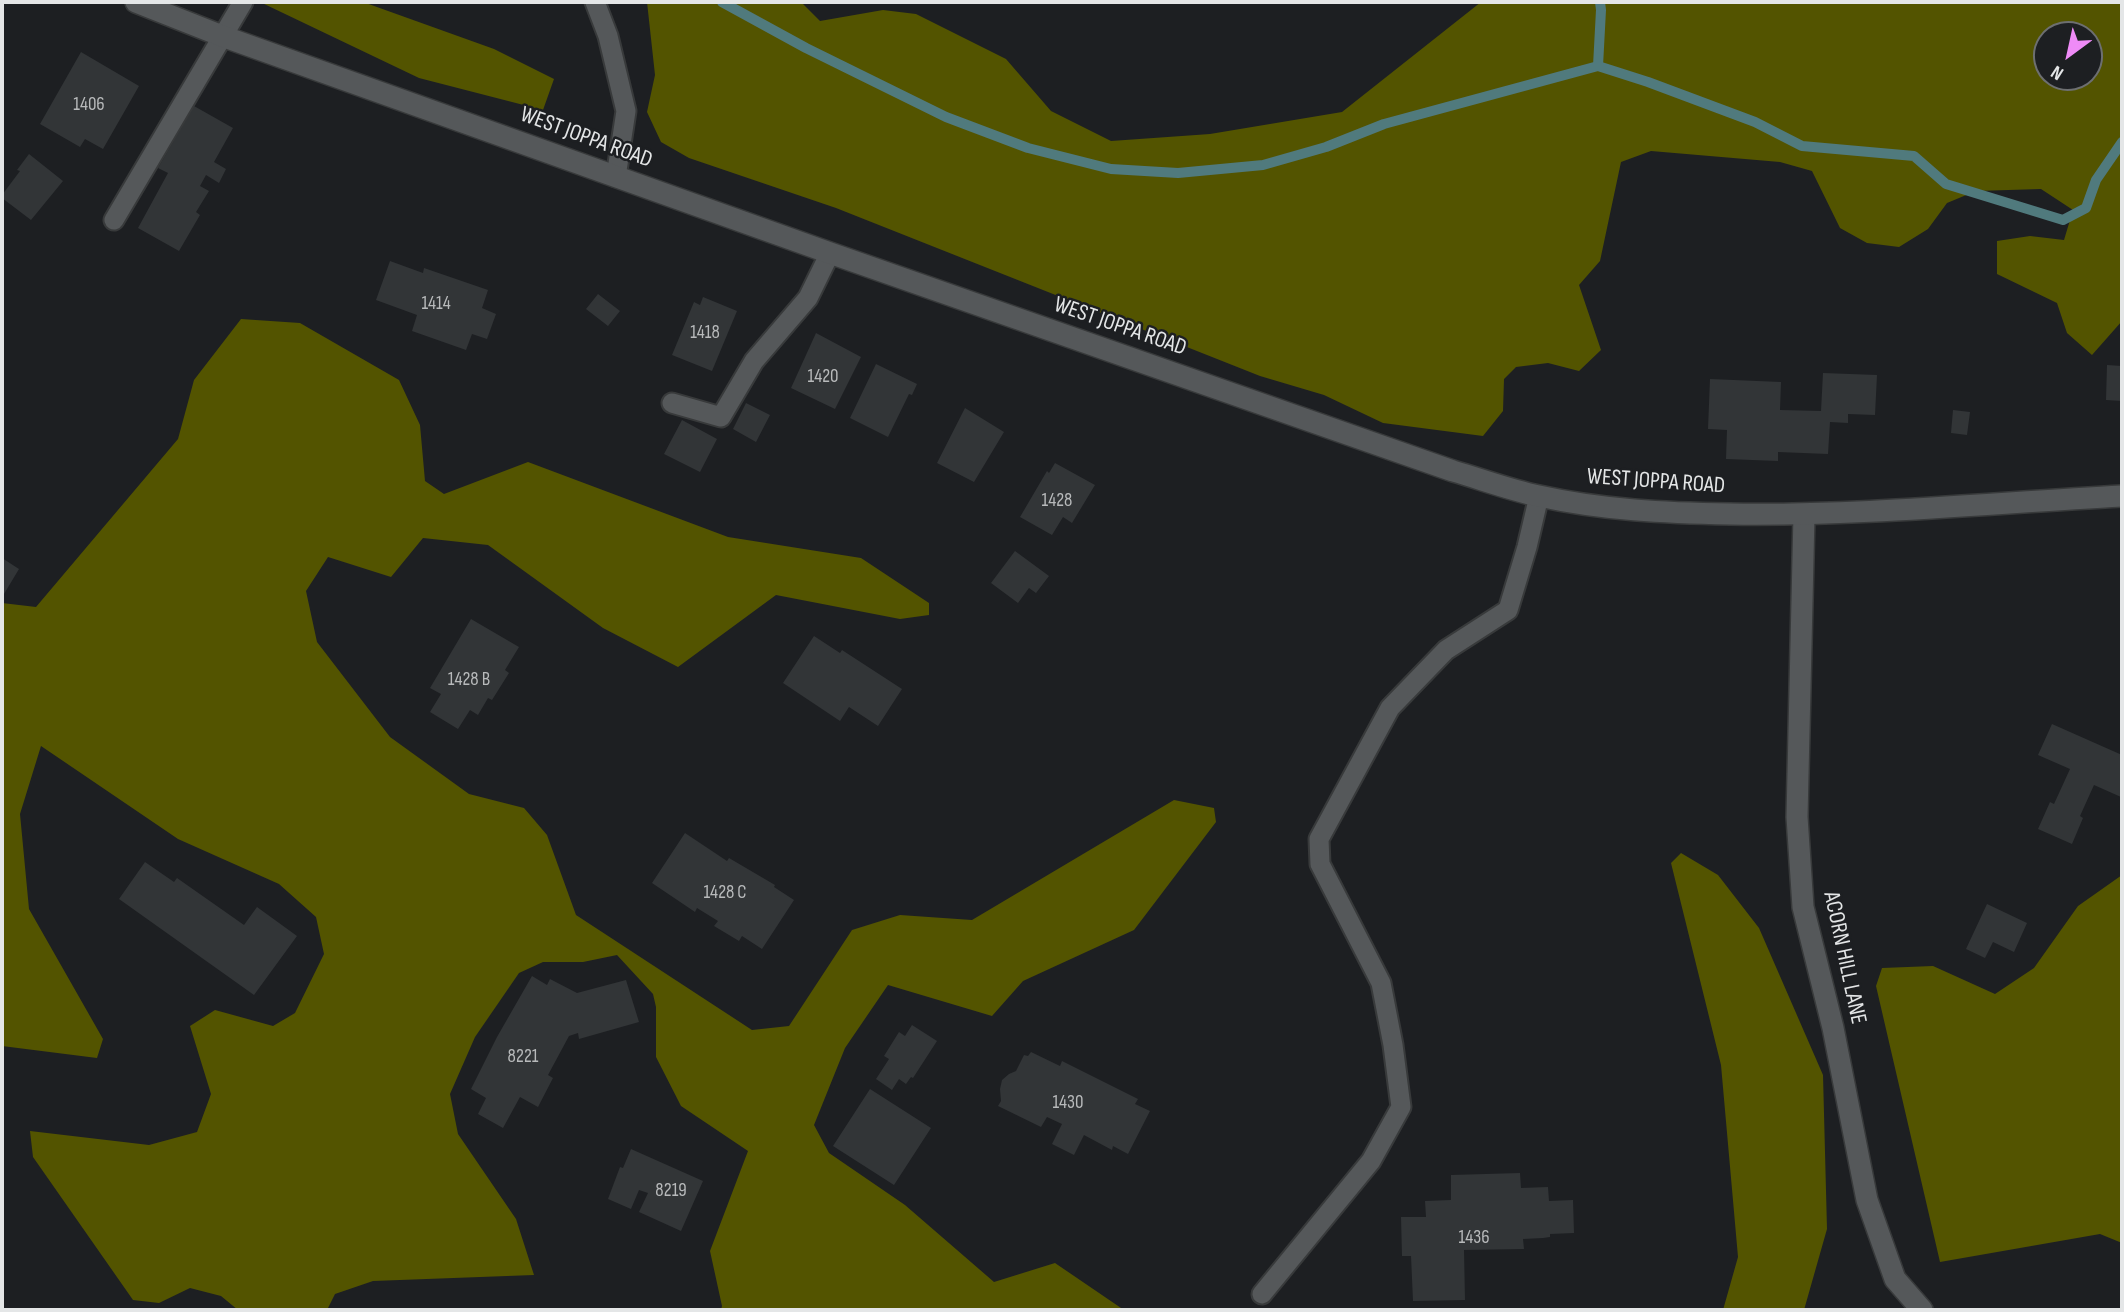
<!DOCTYPE html>
<style>
body{margin:0}
#map{position:relative;width:2124px;height:1312px;overflow:hidden;background:#1d1f22;font-family:"Sofia Sans Condensed",sans-serif}
canvas{display:block}
.frame{position:absolute;inset:0;border:4px solid #e4e6e7;pointer-events:none}
.north{position:absolute;left:2033px;top:21px;width:70px;height:70px;box-sizing:border-box;background:#1d1f22;border:2px solid #6d6f71;border-radius:50%;rotate:213deg;font-size:19px;font-weight:700;line-height:28px;text-align:center;color:#e4e6e7}
.north::after{content:'';display:block;margin:auto;width:24px;height:32px;background:#ef8bf7;clip-path:polygon(50% 0,100% 100%,50% 72%,0 100%)}
</style>
<div id="map">
<canvas width="2124" height="1312"></canvas>
<div class="frame"></div>
<div class="north">N</div>
</div>
<script>
const ctx = document.querySelector('canvas').getContext('2d');
ctx.lineJoin = 'round';
function paint(path, color) { ctx.fillStyle = color; ctx.fill(path, 'evenodd'); }
function trace(path, color, width, dash) { ctx.strokeStyle = color; ctx.lineWidth = width; ctx.lineCap = dash ? 'butt' : 'round'; ctx.setLineDash(dash || []); ctx.stroke(path); }
function write(font, color, halo, rows, align = 'center') {
  ctx.font = font + ' "Sofia Sans Condensed",sans-serif'; ctx.lineWidth = 5; ctx.setLineDash([]); ctx.textBaseline = 'middle'; ctx.strokeStyle = halo; ctx.fillStyle = color; for (const [text, x, y, turn = 0] of rows) {
    ctx.save(); ctx.translate(x, y); ctx.rotate((+turn || 0) * Math.PI / 180); ctx.textAlign = isNaN(turn) ? turn : align; if (halo) ctx.strokeText(text, 0, 0); ctx.fillText(text, 0, 0); ctx.restore();
  }
}
paint(new Path2D(`
 M 260,2 L 363,2 L 494,49 L 554,79 L 543,110 L 419,78 Z
 M 647,2 L 801,2 L 820,21 L 883,10 L 916,14 L 1006,59 L 1051,111 L 1111,141 L 1210,134 L 1342,112 L 1481,2 L 2122,2 L 2122,321 L 2092,355 L 2067,333 L 2057,303 L 1997,274 L 1997,241 L 2030,236 L 2064,240 L 2073,210 L 2041,189 L 1976,191 L 1947,203 L 1928,229 L 1899,247 L 1867,243 L 1840,228 L 1812,171 L 1780,162 L 1651,151 L 1621,162 L 1600,261 L 1579,285 L 1601,350 L 1579,371 L 1548,363 L 1516,367 L 1504,379 L 1503,411 L 1483,436 L 1383,423 L 1324,395 L 1260,376 L 836,208 L 689,158 L 661,142 L 647,112 L 655,75 ZM 2047,35 L 2089,35 L 2089,77 L 2047,77 Z
 M 241,319 L 300,323 L 399,380 L 420,425 L 425,481 L 444,494 L 528,462 L 728,537 L 861,558 L 929,603 L 929,615 L 900,619 L 776,595 L 678,667 L 603,628 L 488,545 L 423,538 L 391,577 L 328,557 L 306,591 L 317,642 L 390,737 L 469,794 L 524,808 L 547,835 L 576,915 L 752,1030 L 789,1026 L 852,930 L 900,915 L 972,920 L 1174,800 L 1214,808 L 1216,822 L 1134,930 L 1023,981 L 992,1016 L 888,985 L 845,1048 L 814,1125 L 829,1153 L 905,1205 L 994,1282 L 1055,1263 L 1124,1310 L 721,1310 L 722,1306 L 710,1251 L 748,1151 L 681,1106 L 656,1057 L 656,1007 L 653,994 L 617,955 L 583,962 L 543,962 L 519,973 L 475,1037 L 450,1094 L 458,1134 L 516,1219 L 534,1275 L 373,1281 L 335,1294 L 327,1310 L 238,1310 L 221,1296 L 190,1288 L 159,1303 L 133,1300 L 33,1157 L 30,1131 L 149,1145 L 197,1132 L 211,1094 L 190,1026 L 215,1010 L 273,1026 L 295,1013 L 324,954 L 316,917 L 279,884 L 178,839 L 41,746 L 20,814 L 29,909 L 103,1039 L 97,1058 L 2,1046 L 2,603 L 36,607 L 178,439 L 194,380 Z
 M 1681,853 L 1718,875 L 1759,928 L 1823,1075 L 1827,1229 L 1804,1310 L 1723,1310 L 1738,1257 L 1721,1065 L 1671,863 Z
 M 2122,875 L 2122,1243 L 2100,1234 L 1940,1262 L 1876,986 L 1882,968 L 1933,966 L 1995,994 L 2034,968 L 2078,906 Z`), '#535400');
trace(new Path2D(`
 M 722,2 L 806,48 L 946,117 L 1028,148 L 1111,169 L 1178,173 L 1263,165 L 1326,147 L 1384,124 L 1598,66 L 1648,82 L 1755,122 L 1802,146 L 1914,156 L 1946,184 L 2063,220 L 2086,208 L 2096,180 L 2122,142
 M 1598,66 L 1601,10 L 1600,2`), '#507a7d', 10);
paint(new Path2D(`
 M 81,52 L 139,86 L 103,149 L 85,139 L 80,147 L 40,124 Z
 M 194,106 L 233,128 L 214,162 L 226,169 L 219,183 L 206,175 L 200,186 L 209,191 L 196,212 L 200,215 L 179,251 L 138,228 L 168,173 L 158,168 Z
 M 29,154 L 63,181 L 31,220 L 2,198 L 2,195 L 20,171 L 17,170 Z
 M 390,261 L 423,273 L 424,268 L 488,290 L 482,308 L 496,314 L 487,339 L 472,334 L 466,350 L 412,331 L 417,315 L 376,300 Z
 M 598,294 L 620,311 L 608,326 L 586,309 Z
 M 703,297 L 737,311 L 712,371 L 672,355 L 694,302 L 700,305 Z
 M 816,333 L 861,357 L 835,409 L 791,388 Z
 M 876,364 L 917,384 L 912,395 L 909,394 L 888,437 L 850,418 Z
 M 2107,365 L 2122,366 L 2122,401 L 2106,400 Z
 M 1823,373 L 1877,375 L 1875,415 L 1848,414 L 1848,423 L 1830,422 L 1828,454 L 1778,452 L 1778,461 L 1726,459 L 1727,430 L 1708,429 L 1710,379 L 1781,382 L 1780,410 L 1821,411 Z
 M 746,403 L 770,415 L 756,442 L 733,429 Z
 M 965,408 L 1004,432 L 974,482 L 937,463 Z
 M 1953,410 L 1970,412 L 1967,435 L 1951,433 Z
 M 682,420 L 717,439 L 700,472 L 664,454 Z
 M 1055,463 L 1095,485 L 1072,523 L 1063,517 L 1052,535 L 1020,517 L 1047,471 L 1049,473 Z
 M 1015,551 L 1049,576 L 1036,593 L 1029,588 L 1018,603 L 991,583 Z
 M 2,558 L 19,569 L 4,594 L 2,593 Z
 M 471,619 L 519,647 L 505,670 L 509,673 L 492,700 L 488,698 L 478,715 L 470,710 L 458,729 L 430,712 L 441,694 L 430,688 Z
 M 814,636 L 840,653 L 842,650 L 902,689 L 878,726 L 849,707 L 840,721 L 783,683 Z
 M 2052,724 L 2122,755 L 2122,793 L 2121,797 L 2094,785 L 2080,816 L 2083,818 L 2072,844 L 2038,829 L 2050,802 L 2054,804 L 2070,769 L 2038,755 Z
 M 685,833 L 727,861 L 729,858 L 775,885 L 774,887 L 794,900 L 762,949 L 742,936 L 739,941 L 714,926 L 718,921 L 697,908 L 695,912 L 652,883 Z
 M 145,862 L 174,882 L 177,878 L 244,925 L 257,907 L 297,936 L 254,995 L 119,899 Z
 M 1987,904 L 2027,923 L 2014,952 L 1993,942 L 1985,958 L 1966,949 Z
 M 532,976 L 547,985 L 550,979 L 577,993 L 626,980 L 639,1022 L 579,1039 L 578,1033 L 569,1036 L 548,1075 L 553,1078 L 538,1107 L 520,1097 L 503,1128 L 478,1114 L 486,1098 L 471,1089 L 497,1037 Z
 M 912,1025 L 937,1041 L 913,1078 L 911,1077 L 906,1084 L 899,1079 L 892,1090 L 876,1079 L 889,1059 L 884,1056 L 899,1032 L 905,1036 Z
 M 1031,1052 L 1060,1066 L 1062,1061 L 1138,1099 L 1135,1104 L 1150,1111 L 1128,1154 L 1113,1146 L 1112,1150 L 1084,1135 L 1074,1155 L 1052,1144 L 1062,1124 L 1047,1117 L 1041,1127 L 998,1106 L 1001,1101 L 1000,1089 L 1002,1080 L 1009,1074 L 1016,1071 L 1024,1055 L 1028,1056 Z
 M 870,1089 L 931,1128 L 894,1185 L 833,1146 Z
 M 631,1149 L 703,1181 L 681,1231 L 639,1212 L 648,1193 L 639,1190 L 631,1209 L 608,1199 L 620,1167 L 623,1168 Z
 M 1520,1173 L 1521,1188 L 1548,1187 L 1549,1201 L 1573,1200 L 1574,1233 L 1550,1234 L 1550,1237 L 1543,1238 L 1523,1239 L 1524,1249 L 1464,1250 L 1465,1300 L 1413,1301 L 1411,1256 L 1402,1256 L 1401,1217 L 1426,1217 L 1425,1201 L 1451,1200 L 1451,1175 Z`), '#323537');
const lane = new Path2D(`
 M 595,2 L 608,36 L 626,111 L 616,177
 M 114,220 L 243,2
 M 672,403 L 721,417 L 754,361 L 808,298 L 830,253
 M 1262,1294 L 1371,1161 L 1401,1107 L 1393,1045 L 1381,983 L 1320,864 L 1319,839 L 1390,708 L 1446,650 L 1508,610 L 1527,547 L 1539,496`);
const street = new Path2D(`
 M 1804,515 L 1797,817 L 1803,907 L 1833,1028 L 1867,1200 L 1895,1279 L 1922,1310`);
const secondary = new Path2D(`
 M 136,2 L 222,36 L 830,253 L 1453,471 C 1481,479 1510,490 1539,496 C 1602,510 1666,513 1730,514 C 1861,516 1991,503 2122,496`);
trace(lane, '#383a3b', 23);
trace(street, '#383a3b', 24);
trace(secondary, '#383a3b', 24);
trace(lane, '#55585a', 19);
trace(street, '#55585a', 21);
trace(secondary, '#55585a', 21);
write('19px', '#b8babb', null, [
 ["1406",89,105],
 ["1414",436,304],
 ["1418",705,333],
 ["1420",823,377],
 ["1428",1057,501],
 ["1428 B",469,680],
 ["1428 C",725,893],
 ["8221",523,1057],
 ["1430",1068,1103],
 ["8219",671,1191],
 ["1436",1474,1238]
]);
write('23px', '#e4e6e7', '#1d1f22', [
 ["WEST JOPPA ROAD",586,138,20],
 ["WEST JOPPA ROAD",1120,327,19],
 ["WEST JOPPA ROAD",1656,482,4],
 ["ACORN HILL LANE",1844,958,78]
]);
</script>
